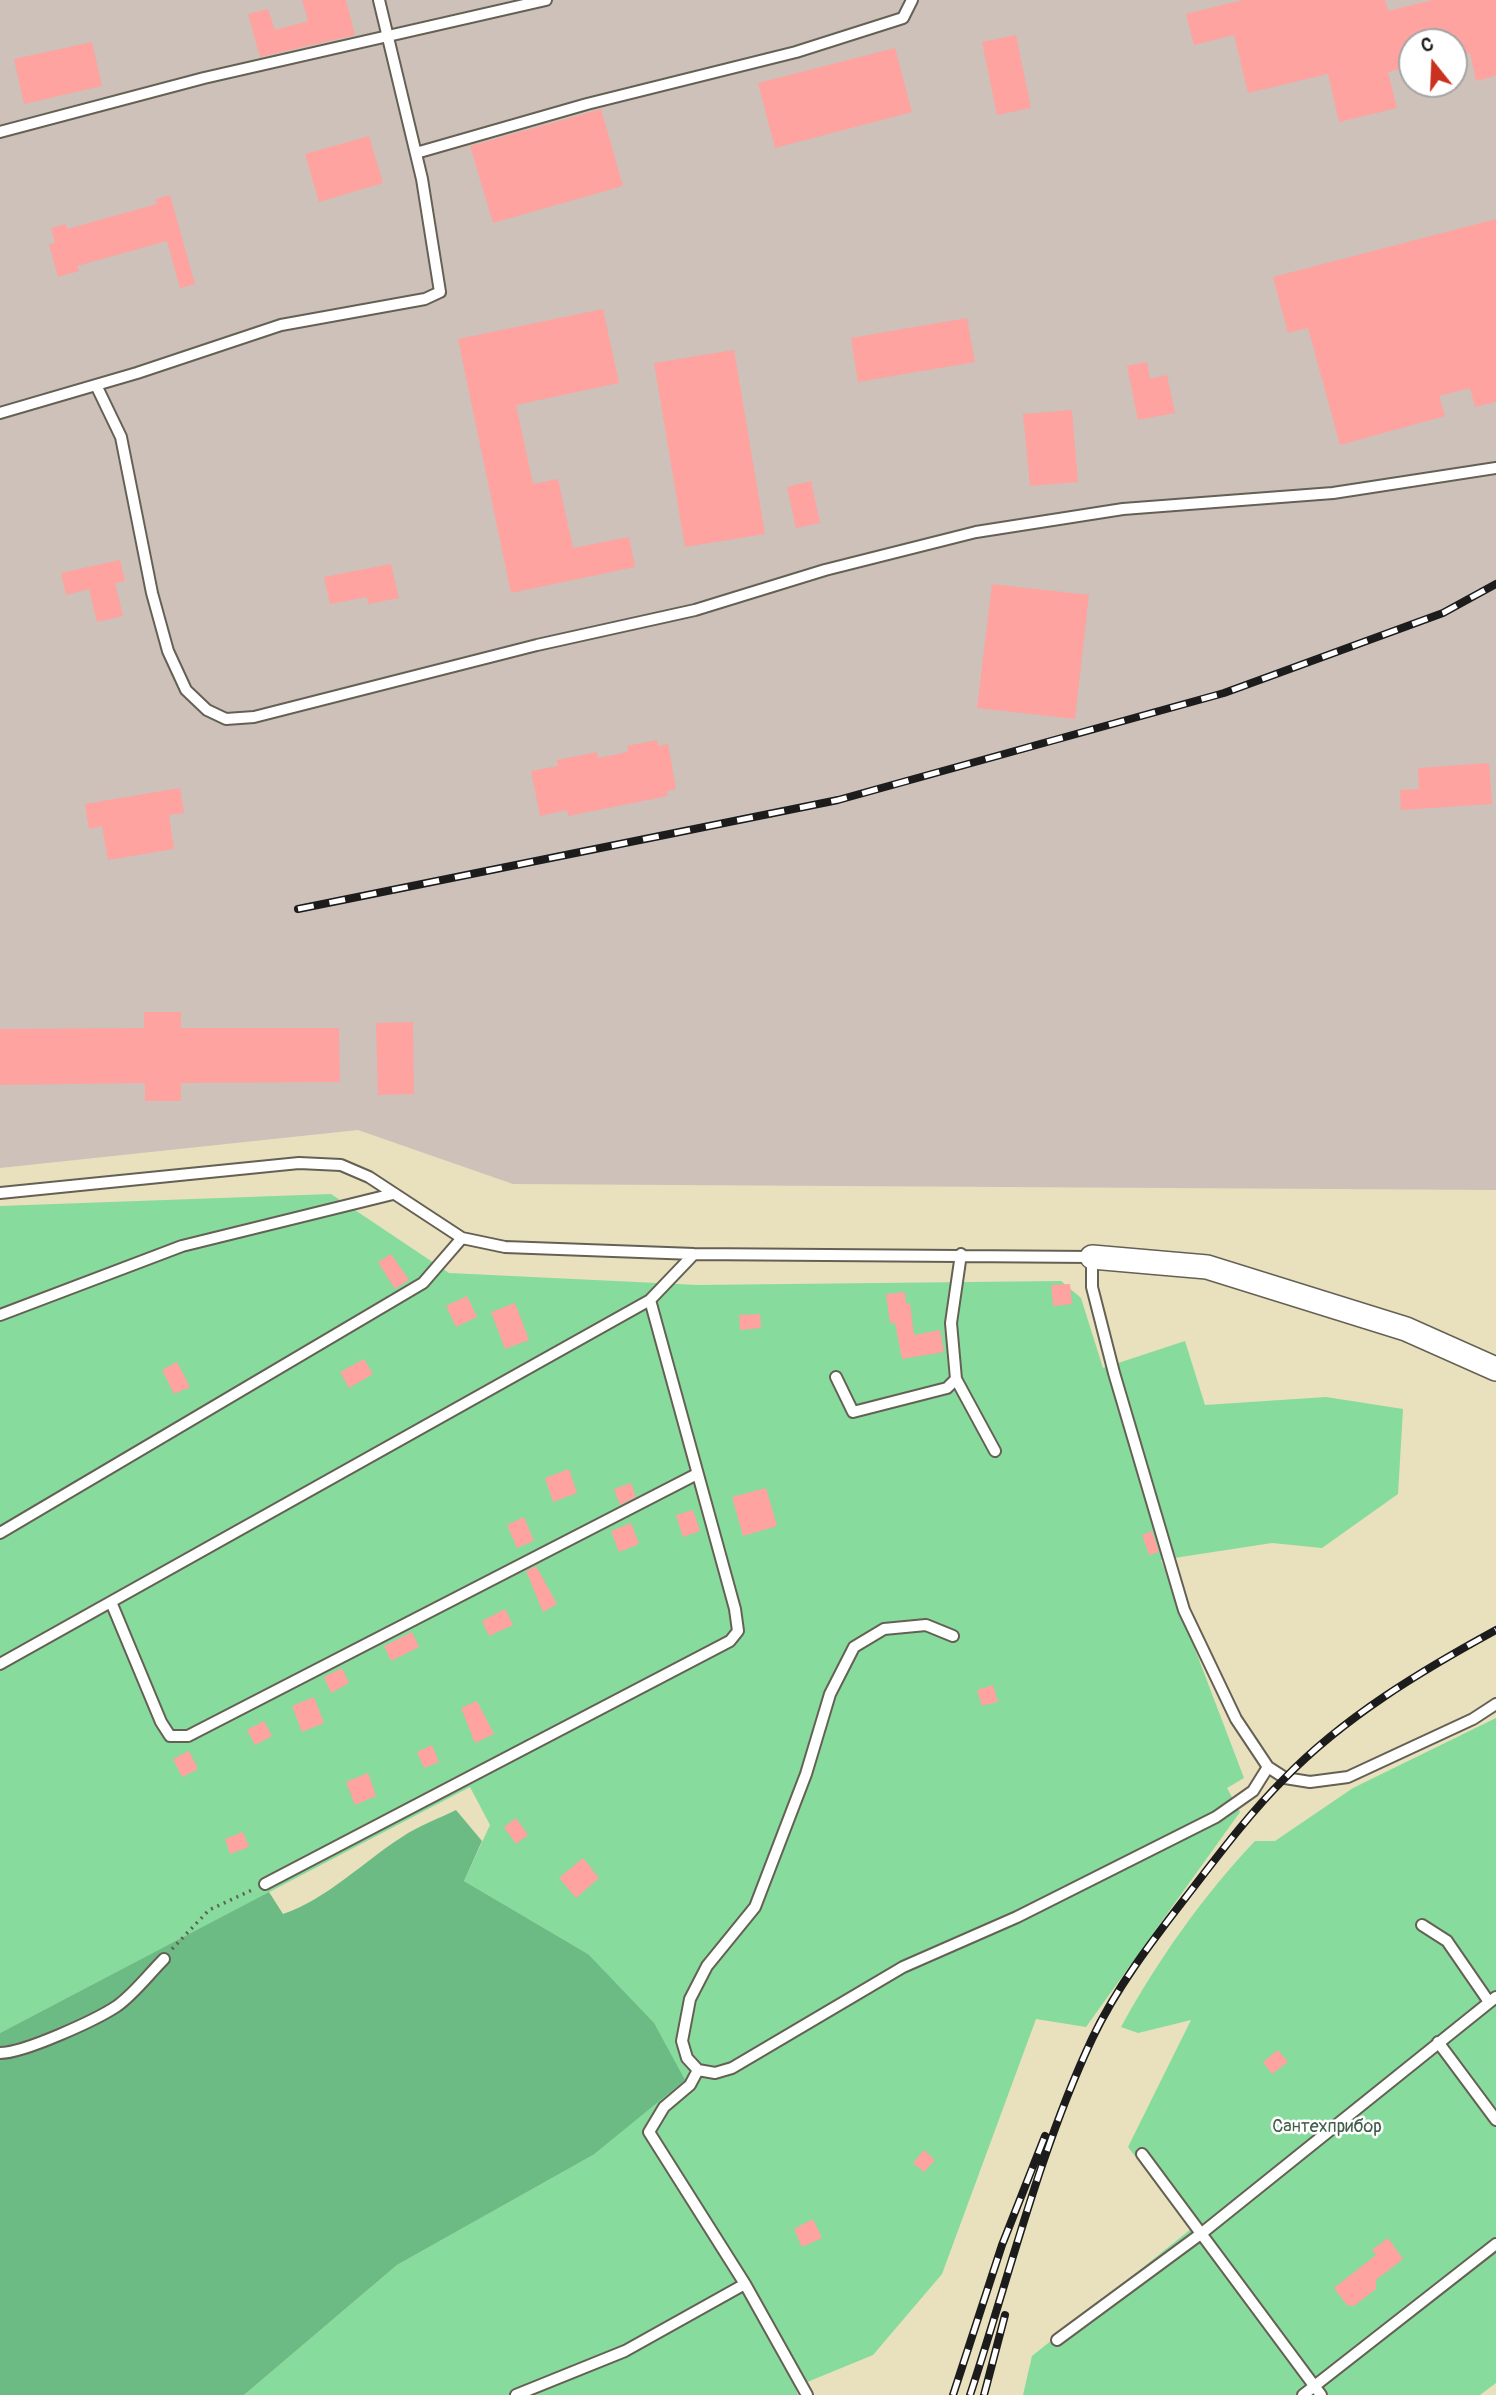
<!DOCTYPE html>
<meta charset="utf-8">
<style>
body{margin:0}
#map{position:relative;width:1496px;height:2395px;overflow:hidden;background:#e9e0bd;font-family:Pangolin,sans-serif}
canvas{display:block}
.north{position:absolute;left:1398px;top:28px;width:70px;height:70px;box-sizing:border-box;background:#fff;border:2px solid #a4a4a4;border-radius:50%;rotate:342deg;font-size:19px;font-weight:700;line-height:28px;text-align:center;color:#1c1c1c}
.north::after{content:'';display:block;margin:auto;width:24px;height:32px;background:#c8321e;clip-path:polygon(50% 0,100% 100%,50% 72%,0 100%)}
</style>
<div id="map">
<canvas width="1496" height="2395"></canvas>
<div class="north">С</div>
</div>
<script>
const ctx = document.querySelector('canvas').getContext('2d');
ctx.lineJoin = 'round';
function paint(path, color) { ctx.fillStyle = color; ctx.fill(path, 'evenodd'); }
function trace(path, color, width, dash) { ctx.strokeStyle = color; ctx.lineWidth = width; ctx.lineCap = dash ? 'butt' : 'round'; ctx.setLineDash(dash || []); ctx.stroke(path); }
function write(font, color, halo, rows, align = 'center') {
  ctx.font = font + ' Pangolin,sans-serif'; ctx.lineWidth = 5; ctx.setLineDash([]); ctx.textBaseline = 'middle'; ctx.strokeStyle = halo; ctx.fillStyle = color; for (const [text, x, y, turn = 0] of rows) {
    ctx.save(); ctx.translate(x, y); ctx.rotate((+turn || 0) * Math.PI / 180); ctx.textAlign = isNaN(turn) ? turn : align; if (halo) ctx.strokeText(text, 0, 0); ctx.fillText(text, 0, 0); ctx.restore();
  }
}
paint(new Path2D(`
 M 0,0 L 1496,0 L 1496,1190 L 513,1184 L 358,1130 L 0,1168 ZM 1412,42 L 1454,42 L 1454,84 L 1412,84 Z`), '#cec1ba');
paint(new Path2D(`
 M 331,1194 L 449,1273 L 698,1285 L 1061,1281 L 1081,1298 L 1103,1368 L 1185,1341 L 1205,1405 L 1326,1397 L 1403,1409 L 1398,1494 L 1322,1548 L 1272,1543 L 1161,1560 L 1244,1778 L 1227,1788 L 1240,1812 L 1086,2027 L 1036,2019 L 942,2274 L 873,2355 L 795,2387 L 798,2395 L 244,2395 L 397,2265 L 593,2155 L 588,1954 L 464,1881 L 490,1825 L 470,1787 L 0,2033 L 0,1206 Z
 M 1496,1718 L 1496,2383 L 1480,2395 L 1023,2395 L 1032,2356 L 1191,2229 L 1128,2147 L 1191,2020 L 1138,2033 L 1121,2027 C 1158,1960 1202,1897 1255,1841 L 1275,1841 L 1353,1788 Z`), '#86db9d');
paint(new Path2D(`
 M 456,1810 L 482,1841 L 464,1881 L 588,1954 L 654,2023 L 685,2080 L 593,2155 L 397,2265 L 244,2395 L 0,2395 L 0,2033 L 269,1892 L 283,1914 C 327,1899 363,1862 402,1837 C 418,1826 438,1819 456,1810 Z`), '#6cbb84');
paint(new Path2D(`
 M 302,0 L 346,0 L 355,35 L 260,57 L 248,14 L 268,9 L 275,30 L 308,21 Z
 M 1243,0 L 1385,0 L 1388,11 L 1433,0 L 1496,0 L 1496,76 L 1476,81 L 1470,53 L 1454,56 L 1454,42 L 1412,42 L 1412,66 L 1388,72 L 1397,108 L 1339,122 L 1328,74 L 1248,93 L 1234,35 L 1194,45 L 1186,14 Z
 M 1016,35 L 1031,108 L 997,115 L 982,42 Z
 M 92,42 L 102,86 L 24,104 L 14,59 Z
 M 895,48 L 912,112 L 775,148 L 758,83 Z
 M 601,109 L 623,186 L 493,223 L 470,146 Z
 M 369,136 L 383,183 L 319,202 L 305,154 Z
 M 170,195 L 195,284 L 180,288 L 167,241 L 77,266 L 79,271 L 58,277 L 49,244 L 55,243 L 51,228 L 66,224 L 67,229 L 157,204 L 156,199 Z
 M 1496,219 L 1496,402 L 1475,407 L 1470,388 L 1439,396 L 1445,416 L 1340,445 L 1308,328 L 1288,333 L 1273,277 Z
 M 603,309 L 619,383 L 516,405 L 533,484 L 558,479 L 573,548 L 629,537 L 635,567 L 511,593 L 458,339 Z
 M 967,318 L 975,362 L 858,382 L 851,338 Z
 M 734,350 L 765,534 L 685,547 L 654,363 Z
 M 1147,362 L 1150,379 L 1167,375 L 1175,413 L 1138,420 L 1127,366 Z
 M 1072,410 L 1078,482 L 1030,486 L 1023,414 Z
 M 811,481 L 820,523 L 796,528 L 787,487 Z
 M 120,560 L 125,581 L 115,583 L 123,616 L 97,622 L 89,589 L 66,595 L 61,573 Z
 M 391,564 L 399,598 L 368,604 L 367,597 L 330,604 L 324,577 Z
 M 992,584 L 1089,595 L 1075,719 L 977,708 Z
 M 657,740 L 658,746 L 668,744 L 676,789 L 667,791 L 668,796 L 568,816 L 567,810 L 540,816 L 531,771 L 558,766 L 557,760 L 597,752 L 598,758 L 628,752 L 627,746 Z
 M 1489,763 L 1492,804 L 1401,810 L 1400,790 L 1419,789 L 1418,768 Z
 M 180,788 L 184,813 L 169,815 L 174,849 L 108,860 L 102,826 L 89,829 L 85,804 Z
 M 144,1012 L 181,1012 L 181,1028 L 339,1028 L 340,1082 L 181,1083 L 181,1101 L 145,1101 L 145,1083 L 0,1085 L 0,1029 L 144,1028 Z
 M 413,1022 L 414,1094 L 378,1095 L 376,1023 Z
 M 391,1254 L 409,1280 L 395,1289 L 378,1262 Z
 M 1070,1284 L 1072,1304 L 1053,1306 L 1051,1285 Z
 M 905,1292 L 906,1304 L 910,1303 L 914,1335 L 940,1330 L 944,1352 L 902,1359 L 895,1323 L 890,1323 L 886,1294 Z
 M 467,1296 L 477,1317 L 456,1327 L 446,1306 Z
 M 515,1303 L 529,1340 L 505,1349 L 491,1312 Z
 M 760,1314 L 761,1328 L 740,1330 L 739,1315 Z
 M 364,1359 L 373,1374 L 349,1388 L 340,1372 Z
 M 177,1362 L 190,1387 L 174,1394 L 162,1370 Z
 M 569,1469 L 577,1493 L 553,1502 L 545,1478 Z
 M 631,1483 L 636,1497 L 620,1505 L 614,1489 Z
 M 766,1488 L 777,1526 L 743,1536 L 732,1497 Z
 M 693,1510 L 700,1531 L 683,1537 L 676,1515 Z
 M 524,1517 L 534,1541 L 517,1548 L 507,1525 Z
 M 631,1523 L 639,1544 L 619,1552 L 611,1531 Z
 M 1152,1531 L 1159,1552 L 1149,1555 L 1142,1535 Z
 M 536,1566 L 557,1604 L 543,1612 L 526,1571 Z
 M 505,1609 L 513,1625 L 489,1636 L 482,1621 Z
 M 412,1632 L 419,1647 L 391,1661 L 384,1646 Z
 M 342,1668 L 349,1683 L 331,1693 L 324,1677 Z
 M 993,1685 L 998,1702 L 982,1706 L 977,1690 Z
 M 314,1697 L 324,1723 L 302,1732 L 292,1706 Z
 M 477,1701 L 494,1734 L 475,1743 L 461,1708 Z
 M 264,1721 L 272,1736 L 255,1745 L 247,1730 Z
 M 432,1745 L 439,1762 L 424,1768 L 417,1752 Z
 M 189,1751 L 198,1769 L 182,1777 L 173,1759 Z
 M 368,1773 L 376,1796 L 355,1805 L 346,1782 Z
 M 516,1818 L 528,1835 L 516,1844 L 504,1827 Z
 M 243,1832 L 249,1847 L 230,1854 L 225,1839 Z
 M 583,1858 L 599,1878 L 576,1898 L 559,1878 Z
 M 1278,2050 L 1288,2062 L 1272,2074 L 1263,2062 Z
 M 924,2150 L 935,2160 L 924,2172 L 913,2163 Z
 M 813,2219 L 822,2238 L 802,2247 L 794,2229 Z
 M 1388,2238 L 1403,2259 L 1376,2280 L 1376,2289 L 1354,2306 L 1347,2305 L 1334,2288 L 1376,2255 L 1372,2250 Z`), '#fea39f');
const lane = new Path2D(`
 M 0,132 L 204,78 L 546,0
 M 416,153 L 587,104 L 796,52 L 903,18 L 912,0
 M 96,385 L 121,437 L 152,593 L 168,651 L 186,690 L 207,710 L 226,719 L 254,717 L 537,645 L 695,610 L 825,570 L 976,532 L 1123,509 L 1333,493 L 1496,468
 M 0,413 L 137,373 L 281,325 L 425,299 L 440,292 L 422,179 L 379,0
 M 0,1193 L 299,1163 L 341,1165 L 369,1177 L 462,1238 L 505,1247 L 694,1254 L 1092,1257 L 1092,1287 L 1114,1373 L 1184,1610 L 1236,1719 L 1268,1767 L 1285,1778 L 1310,1782 L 1348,1777 L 1473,1719 L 1496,1704
 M 0,1315 L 182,1246 L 393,1194
 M 836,1377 L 853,1412 L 947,1388 L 956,1379 L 951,1323 L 961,1254
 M 956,1379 L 995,1451
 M 0,1533 L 423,1283 L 462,1238
 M 111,1602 L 161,1722 L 170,1736 L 188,1736 L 697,1474
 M 953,1636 L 926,1625 L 884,1629 L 854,1647 L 830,1694 L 806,1774 L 755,1907 L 707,1966 L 690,1999 L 682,2041 L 687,2058 L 698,2070 L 715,2073 L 732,2068 L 903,1967 L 1017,1917 L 1216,1817 L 1253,1791 L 1268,1767
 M 0,1664 L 650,1300
 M 265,1884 L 730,1641 L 738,1631 L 735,1609 L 650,1300 L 694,1254
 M 1422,1925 L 1447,1941 L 1489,2002
 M 1438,2042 L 1496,2120
 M 0,2053 C 24,2053 96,2020 117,2006 C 134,1994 149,1974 164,1959
 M 698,2070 L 690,2085 L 664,2107 L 649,2132 L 745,2284 L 807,2395
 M 1142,2154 L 1321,2395
 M 1057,2340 L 1202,2233 L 1496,1997
 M 516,2395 L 625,2351 L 745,2284
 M 1303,2395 L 1496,2244`);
const street = new Path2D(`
 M 1092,1257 L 1207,1267 L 1406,1329 L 1496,1369`);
trace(lane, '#646154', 14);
trace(street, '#646154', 26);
trace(new Path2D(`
 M 172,1949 L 209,1910 L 252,1890`), '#646154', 3.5, [2, 5]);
trace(lane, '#fff', 10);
trace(street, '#fff', 23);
const rail = new Path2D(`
 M 298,909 L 838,800 L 1224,693 L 1443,613 L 1496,584
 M 953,2395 L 1002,2245 L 1045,2136
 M 970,2395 C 1009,2277 1039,2152 1092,2039 C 1116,1988 1152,1941 1186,1897 C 1217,1857 1248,1815 1284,1779 C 1344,1717 1421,1671 1496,1630
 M 984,2395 L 1005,2315`);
trace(rail, '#1c1c1c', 8);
trace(rail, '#fff', 5, [16]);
write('18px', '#415f49', '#fff', [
 ["Сантехприбор",1327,2127]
]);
</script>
